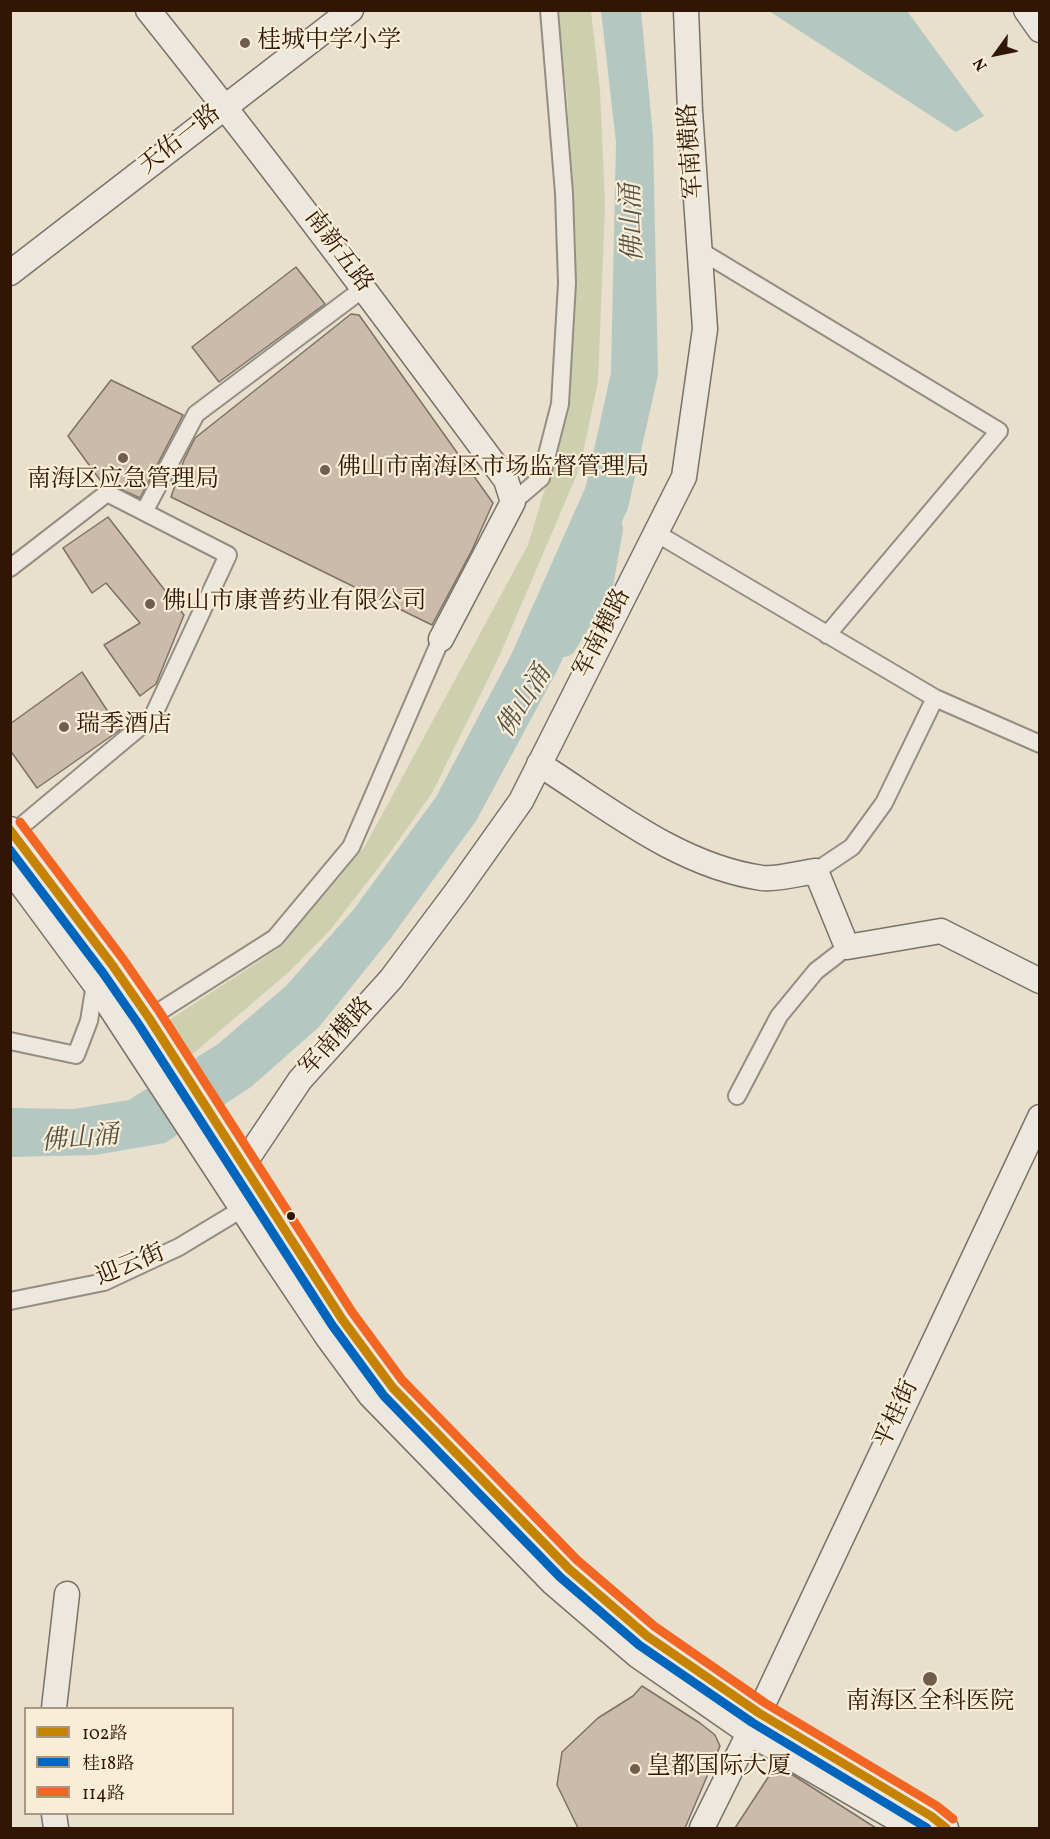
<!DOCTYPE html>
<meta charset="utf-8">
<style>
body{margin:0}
#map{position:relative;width:1050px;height:1839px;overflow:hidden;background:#e8dfcd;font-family:Vollkorn,"Noto Serif SC",serif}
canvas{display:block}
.frame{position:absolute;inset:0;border:12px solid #311703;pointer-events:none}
.legend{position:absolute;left:24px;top:1707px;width:210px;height:108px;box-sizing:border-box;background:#f8edd7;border:2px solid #a89782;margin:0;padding:8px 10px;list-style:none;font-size:18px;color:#311703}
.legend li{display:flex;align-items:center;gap:12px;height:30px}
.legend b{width:30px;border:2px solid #a89782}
.north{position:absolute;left:966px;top:24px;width:60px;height:60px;-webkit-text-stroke:4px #f8edd7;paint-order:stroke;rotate:237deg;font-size:16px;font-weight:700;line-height:24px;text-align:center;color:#311703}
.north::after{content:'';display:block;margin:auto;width:21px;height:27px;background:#311703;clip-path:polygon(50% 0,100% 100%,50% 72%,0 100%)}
</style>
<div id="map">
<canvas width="1050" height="1839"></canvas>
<div class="frame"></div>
<ul class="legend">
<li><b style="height:8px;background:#c68201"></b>102路</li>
<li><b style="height:8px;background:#0065bd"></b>桂18路</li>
<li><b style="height:8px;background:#f26522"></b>114路</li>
</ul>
<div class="north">N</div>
</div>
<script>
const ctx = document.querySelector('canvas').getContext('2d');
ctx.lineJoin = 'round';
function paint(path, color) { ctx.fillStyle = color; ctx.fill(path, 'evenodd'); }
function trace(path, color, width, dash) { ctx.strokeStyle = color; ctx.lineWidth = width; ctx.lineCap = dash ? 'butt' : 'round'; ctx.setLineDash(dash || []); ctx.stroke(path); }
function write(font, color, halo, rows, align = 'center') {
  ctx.font = font + ' Vollkorn,"Noto Serif SC",serif'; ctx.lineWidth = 4.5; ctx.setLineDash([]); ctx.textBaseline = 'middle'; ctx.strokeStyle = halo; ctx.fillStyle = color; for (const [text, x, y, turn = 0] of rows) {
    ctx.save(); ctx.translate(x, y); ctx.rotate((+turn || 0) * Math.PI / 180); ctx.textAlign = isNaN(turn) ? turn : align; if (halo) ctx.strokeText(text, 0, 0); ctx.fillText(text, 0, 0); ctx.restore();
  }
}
paint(new Path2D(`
 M 558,11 L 591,11 L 600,89 L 605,206 L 598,382 L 580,467 L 499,657 L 432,793 L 389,854 L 331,929 L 290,971 L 188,1058 L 187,1052 L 166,1022 L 278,949 L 365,846 L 528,545 L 570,405 L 576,248 L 567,98 Z`), '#cdd0af');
paint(new Path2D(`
 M 601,11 L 641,11 L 653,136 L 658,375 L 628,508 L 558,669 L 476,821 L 390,939 L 319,1027 L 251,1087 L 165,1143 L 95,1155 L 11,1157 L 10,1108 L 74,1109 L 129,1100 L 218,1044 L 286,986 L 354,909 L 436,797 L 512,653 L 586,486 L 611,373 L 616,142 Z
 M 769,11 L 907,11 L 984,116 L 956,132 Z`), '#b4c7c0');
trace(new Path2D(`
 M 563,643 L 599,585 L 609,529`), '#b4c7c0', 28);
const building = new Path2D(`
 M 296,267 L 325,304 L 219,382 L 192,347 Z
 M 351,314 L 359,315 L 493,503 L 472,550 L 432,625 L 171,497 L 184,460 L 195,438 Z
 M 111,380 L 183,415 L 140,498 L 100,480 L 68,436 Z
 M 108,517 L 184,615 L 156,684 L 140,696 L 104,645 L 140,623 L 106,583 L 92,593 L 63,548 Z
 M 82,672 L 120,730 L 37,788 L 10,750 L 10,724 Z
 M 642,1686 L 700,1723 L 715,1735 L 720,1746 L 685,1828 L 578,1828 L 557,1785 L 562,1752 L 598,1718 L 633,1696 Z
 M 780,1772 L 788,1772 L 876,1828 L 735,1828 L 769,1776 Z`);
paint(building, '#cba');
trace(building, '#7b7266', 1.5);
const street = new Path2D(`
 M 699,250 L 999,431 L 827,635
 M 513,502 L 541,478 L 560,404 L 567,283 L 564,193 L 549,10
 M 144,512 L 196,414 L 364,288
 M 656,533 L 935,698 L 1040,744
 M 10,568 L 107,493 L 228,555 L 153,716 L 13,833
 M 816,871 L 852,847 L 884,803 L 935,698
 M 149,1018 L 275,938 L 351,847 L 441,639
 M 10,1041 L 76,1055 L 89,1021 L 95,984
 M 737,1096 L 779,1016 L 816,971 L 847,947
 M 10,1301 L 104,1282 L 179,1247 L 242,1209`);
const secondary = new Path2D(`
 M 148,10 C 271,164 389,322 506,480 L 513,502 L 441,639
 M 1026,10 L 1040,30
 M 10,273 L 351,10
 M 539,764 C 608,808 679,866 762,878 C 776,880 801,873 816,871 L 847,947 L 941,931 L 1040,981
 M 10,829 L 113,966 L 149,1018 L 342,1319 L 393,1388 L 569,1569 L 647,1636 L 759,1713 L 931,1816 L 946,1828
 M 10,869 L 95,984 L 271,1253 L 328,1338 L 370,1395 L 553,1583 L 638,1656 L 749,1733 L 912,1828
 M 243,1165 L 300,1080 L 391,979 L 457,891 L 521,801 L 684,477 L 705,329 L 690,111 L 686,10
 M 54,1708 L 67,1594
 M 54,1814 L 56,1828
 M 702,1828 L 759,1713 L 1040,1117`);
trace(street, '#968d81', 20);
trace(secondary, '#7b7266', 27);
trace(street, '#ece8df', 16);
trace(secondary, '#ece8df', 24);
trace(new Path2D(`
 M 10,830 L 113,966 L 149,1018 L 342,1319 L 393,1388 L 569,1569 L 647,1636 L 759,1713 L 931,1816 L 946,1828`), '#c68201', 9);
trace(new Path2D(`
 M 10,850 L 103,973 L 139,1025 L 332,1325 L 384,1396 L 560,1577 L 639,1645 L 753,1723 L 927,1828`), '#0065bd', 9);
trace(new Path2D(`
 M 20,822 L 123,959 L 159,1011 L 352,1312 L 402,1380 L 577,1560 L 654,1626 L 765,1703 L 937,1806 L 953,1819`), '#f26522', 9);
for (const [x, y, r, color] of [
 [245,43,6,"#715d4a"],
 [123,458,6,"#715d4a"],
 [325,470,6,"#715d4a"],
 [150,604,6,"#715d4a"],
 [64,727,6,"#715d4a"],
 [291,1216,5,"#311703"],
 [930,1679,8,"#715d4a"],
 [635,1769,6,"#715d4a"]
]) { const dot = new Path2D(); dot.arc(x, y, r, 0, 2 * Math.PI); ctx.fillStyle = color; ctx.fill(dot); trace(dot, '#f8edd7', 2); }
write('24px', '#311703', '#f8edd7', [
 ["桂城中学小学",257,43],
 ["佛山市南海区市场监督管理局",337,470],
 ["南海区应急管理局",123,482,"center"],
 ["佛山市康普药业有限公司",162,604],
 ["瑞季酒店",76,727],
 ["南海区全科医院",930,1704,"center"],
 ["皇都国际大厦",647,1769]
], 'left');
write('24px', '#311703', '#f8edd7', [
 ["天佑一路",181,141,-38],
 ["军南横路",693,151,-94],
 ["南新五路",337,252,53],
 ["军南横路",604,634,-63],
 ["军南横路",338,1038,-48],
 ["迎云街",131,1267,-22],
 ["平桂街",898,1415,-65]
]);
write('italic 26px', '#575143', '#f8edd7', [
 ["佛山涌",635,223,-92],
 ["佛山涌",526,703,-58],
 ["佛山涌",80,1141,-5]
]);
</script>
